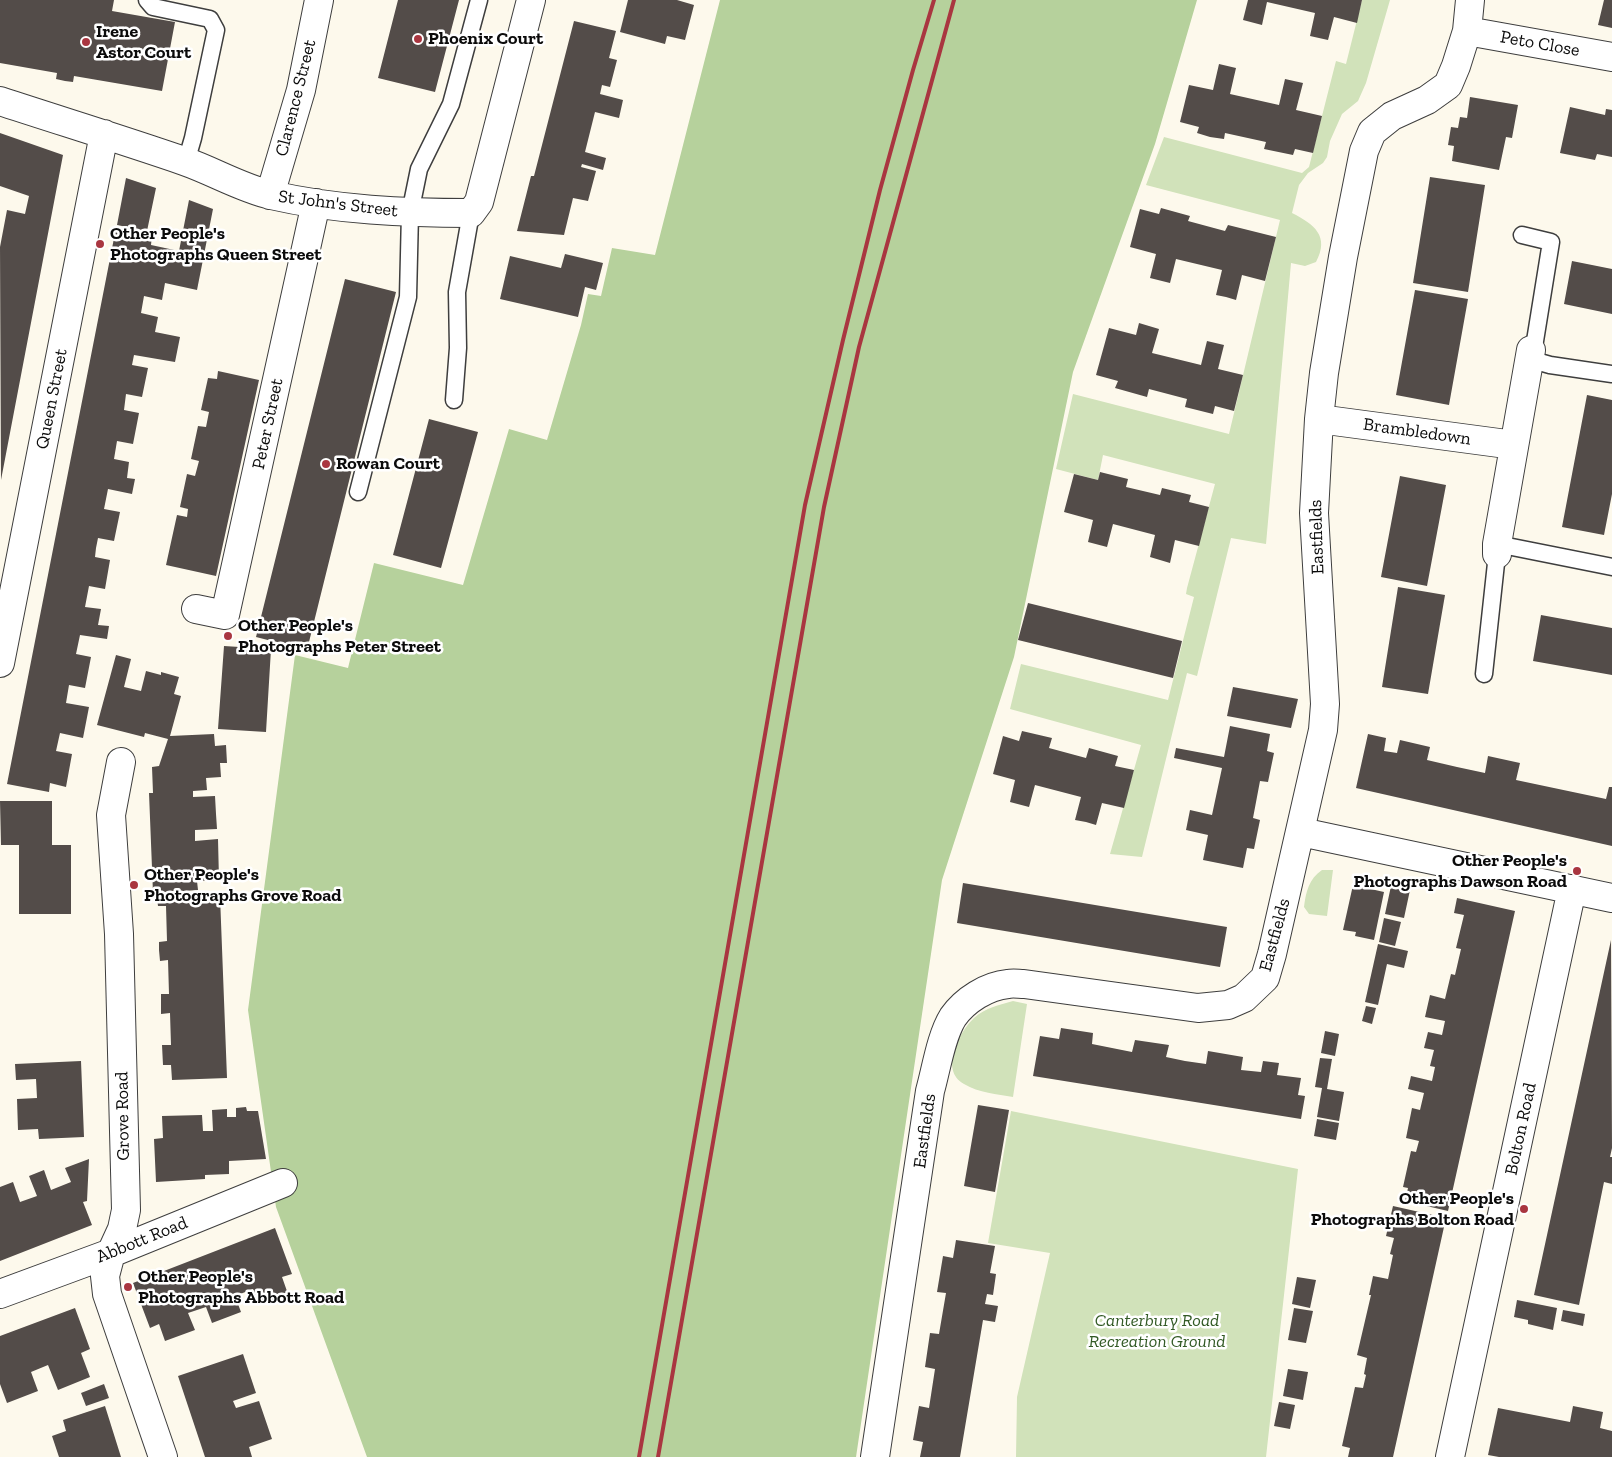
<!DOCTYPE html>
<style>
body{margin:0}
canvas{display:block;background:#fdf9ec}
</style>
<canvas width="1612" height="1457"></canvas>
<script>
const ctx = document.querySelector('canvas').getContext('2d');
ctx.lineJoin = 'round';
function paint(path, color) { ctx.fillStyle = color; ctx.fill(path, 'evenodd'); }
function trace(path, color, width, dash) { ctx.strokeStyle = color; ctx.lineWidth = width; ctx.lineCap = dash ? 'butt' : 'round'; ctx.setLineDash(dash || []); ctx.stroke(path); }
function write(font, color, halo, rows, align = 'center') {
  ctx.font = font + ' "Zilla Slab",serif'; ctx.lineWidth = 5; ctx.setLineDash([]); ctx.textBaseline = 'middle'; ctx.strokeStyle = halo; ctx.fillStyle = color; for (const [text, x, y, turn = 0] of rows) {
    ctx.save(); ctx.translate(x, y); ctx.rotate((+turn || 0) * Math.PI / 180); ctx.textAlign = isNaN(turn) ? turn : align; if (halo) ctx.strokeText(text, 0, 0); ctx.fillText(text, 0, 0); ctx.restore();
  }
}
paint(new Path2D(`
 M 1362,0 L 1390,0 L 1366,83 L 1358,101 L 1342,114 L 1330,141 L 1327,157 L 1323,163 L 1308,173 L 1299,185 L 1292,213 C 1314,224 1330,236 1316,262 L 1305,266 L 1291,263 L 1266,544 L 1231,538 L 1197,676 L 1187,673 L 1142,857 L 1110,854 L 1141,745 L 1010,709 L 1021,664 L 1168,700 L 1194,597 L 1186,594 L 1187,588 L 1215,484 L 1103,455 L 1098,480 L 1056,469 L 1073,394 L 1229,434 L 1280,220 L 1146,185 L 1164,137 L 1302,173 L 1309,167 L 1336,61 L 1346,64 Z
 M 1322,870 L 1333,870 L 1327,916 L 1309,914 L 1304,907 C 1306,891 1309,879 1322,870 Z
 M 1013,1001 L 1027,1004 L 1013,1097 C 997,1094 979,1093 964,1084 C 939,1070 959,1032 974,1018 C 985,1008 999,1005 1013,1001 Z
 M 1011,1111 L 1298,1169 L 1266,1457 L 1016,1457 L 1017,1397 L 1050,1253 L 988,1243 Z`), '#d1e2ba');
paint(new Path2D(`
 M 720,0 L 1197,0 L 1155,144 L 1073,372 L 1014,657 L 942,880 L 856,1457 L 367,1457 L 276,1207 L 248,1010 L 295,655 L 348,668 L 374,563 L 463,585 L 509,429 L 547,440 L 581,325 L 588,294 L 601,296 L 612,248 L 655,255 Z`), '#b6d19c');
paint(new Path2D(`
 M 0,0 L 114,0 L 112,11 L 175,22 L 162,91 L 74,76 L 73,82 L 65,81 L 56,79 L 57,73 L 0,63 Z
 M 398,0 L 459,0 L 435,92 L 378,78 Z
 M 628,0 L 677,0 L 694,5 L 685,40 L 667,36 L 665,44 L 620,32 Z
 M 1248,0 L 1362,0 L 1357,23 L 1334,17 L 1328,40 L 1310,36 L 1315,13 L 1267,2 L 1262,25 L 1243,20 Z
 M 1604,0 L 1612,0 L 1612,28 L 1598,25 Z
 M 574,21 L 616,31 L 609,58 L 617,60 L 610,87 L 602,85 L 600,94 L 623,100 L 619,118 L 595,112 L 585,152 L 606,158 L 603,170 L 582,164 L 581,167 L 596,171 L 588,201 L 573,198 L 564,235 L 517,231 L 531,176 L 534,176 Z
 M 1219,64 L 1236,68 L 1230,94 L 1279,105 L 1285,79 L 1303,83 L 1296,110 L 1322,116 L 1313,153 L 1295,149 L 1293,155 L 1264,149 L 1266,142 L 1225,133 L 1224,139 L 1210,137 L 1197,133 L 1199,127 L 1180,122 L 1189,85 L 1213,90 Z
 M 1470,97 L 1518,105 L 1512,138 L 1506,137 L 1499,170 L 1452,161 L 1454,146 L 1448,145 L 1451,127 L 1458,128 L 1460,117 L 1467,118 Z
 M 1570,107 L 1605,115 L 1606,109 L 1612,110 L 1612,157 L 1597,154 L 1595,160 L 1560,153 Z
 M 0,133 L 63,155 L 1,480 L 0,247 L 7,210 L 25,214 L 29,196 L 0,186 Z
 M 1430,177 L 1485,185 L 1468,292 L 1413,283 Z
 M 126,178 L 156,188 L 147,231 L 117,225 Z
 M 189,200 L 213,209 L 197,290 L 165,283 L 162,300 L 144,296 L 141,313 L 158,317 L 155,332 L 180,337 L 175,362 L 134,355 L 132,365 L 148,368 L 142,397 L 126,394 L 124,410 L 139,413 L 133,444 L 117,441 L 114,459 L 129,462 L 127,478 L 135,479 L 132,494 L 108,489 L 104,509 L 120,512 L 114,541 L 98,538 L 96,548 L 95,557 L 110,560 L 105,589 L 89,586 L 85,607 L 101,609 L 98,625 L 109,626 L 107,639 L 80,635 L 76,654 L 91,657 L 85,688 L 69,685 L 66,703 L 89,707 L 83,738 L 60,733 L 56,751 L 72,754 L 66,787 L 50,783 L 49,792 L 7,784 L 116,228 L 152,235 L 151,245 L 179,251 Z
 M 1161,208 L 1190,216 L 1188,221 L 1225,231 L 1228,225 L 1276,237 L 1265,281 L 1242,275 L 1236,300 L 1226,297 L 1216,295 L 1222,270 L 1176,259 L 1170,283 L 1150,278 L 1156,254 L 1130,247 L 1140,209 L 1159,214 Z
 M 565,254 L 603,263 L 596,290 L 585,287 L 578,317 L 500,299 L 510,256 L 561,268 Z
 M 1572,261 L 1612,269 L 1612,314 L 1564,304 Z
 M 345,279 L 396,292 L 307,650 L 256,637 Z
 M 1415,290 L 1468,299 L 1449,405 L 1396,395 Z
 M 1139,323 L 1159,329 L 1152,353 L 1201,365 L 1207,341 L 1224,345 L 1218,369 L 1243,375 L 1234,411 L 1215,406 L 1213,414 L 1185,407 L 1187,399 L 1149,389 L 1147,397 L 1115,388 L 1118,381 L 1096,375 L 1109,328 L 1136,335 Z
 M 218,371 L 259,380 L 216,576 L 166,565 L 177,515 L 187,517 L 188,509 L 180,507 L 187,474 L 195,476 L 199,461 L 191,459 L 198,426 L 206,427 L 209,412 L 201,410 L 208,378 L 217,379 Z
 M 1587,395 L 1612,400 L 1612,494 L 1604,535 L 1562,527 Z
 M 429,419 L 478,432 L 441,568 L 393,555 Z
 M 1100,472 L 1128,479 L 1126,487 L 1160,495 L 1162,488 L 1191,495 L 1189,502 L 1209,507 L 1199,546 L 1175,540 L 1170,563 L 1150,557 L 1155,535 L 1113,524 L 1107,547 L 1088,542 L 1093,520 L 1064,512 L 1074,474 L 1098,480 Z
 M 1400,476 L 1446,485 L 1427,586 L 1381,577 Z
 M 1398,587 L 1445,595 L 1428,694 L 1382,687 Z
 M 1028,603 L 1182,641 L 1173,678 L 1018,640 Z
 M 1541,615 L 1612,628 L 1612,675 L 1533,661 Z
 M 224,646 L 271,649 L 266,732 L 218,729 Z
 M 116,655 L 131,659 L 124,687 L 141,691 L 146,671 L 161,675 L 161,672 L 179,677 L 174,694 L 181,696 L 170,736 L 214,734 L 215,746 L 226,745 L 227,763 L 220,763 L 221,777 L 206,778 L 207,790 L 193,791 L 193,797 L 215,796 L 216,814 L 217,829 L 195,830 L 195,841 L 218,839 L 219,880 L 197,881 L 198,890 L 153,893 L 149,793 L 153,793 L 152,767 L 159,766 L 168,739 L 145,733 L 144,737 L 97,725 Z
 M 1233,687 L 1298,699 L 1291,728 L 1227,716 Z
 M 1230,726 L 1270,734 L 1267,751 L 1274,753 L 1268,782 L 1260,781 L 1253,818 L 1260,820 L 1254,849 L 1247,848 L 1243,868 L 1203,860 L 1208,835 L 1186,830 L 1190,810 L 1212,815 L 1222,768 L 1174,758 L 1176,748 L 1224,757 Z
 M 1022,731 L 1052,738 L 1049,748 L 1086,758 L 1089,748 L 1118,756 L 1115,766 L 1134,770 L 1124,808 L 1102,803 L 1096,825 L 1086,822 L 1075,820 L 1081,797 L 1035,785 L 1029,807 L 1010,802 L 1015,780 L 993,774 L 1003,736 L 1019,741 Z
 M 1368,734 L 1386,738 L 1384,751 L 1397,753 L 1400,740 L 1430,747 L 1427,760 L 1457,767 L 1485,773 L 1488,756 L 1520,763 L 1516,780 L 1606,799 L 1609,787 L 1612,787 L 1612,846 L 1356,788 Z
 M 0,801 L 52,801 L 52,845 L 71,845 L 71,914 L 19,914 L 19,845 L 1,845 Z
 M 963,883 L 1227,927 L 1220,967 L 957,923 Z
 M 1353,885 L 1384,892 L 1374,940 L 1355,936 L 1356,932 L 1343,930 Z
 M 1391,886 L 1410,890 L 1404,918 L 1385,914 Z
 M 220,896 L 227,1078 L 172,1080 L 171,1065 L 163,1065 L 162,1045 L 171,1045 L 170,1013 L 161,1014 L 161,994 L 169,994 L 168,960 L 160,961 L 159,950 L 159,942 L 167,941 L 166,906 L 158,906 L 157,898 Z
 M 1457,898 L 1515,911 L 1448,1211 L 1405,1201 L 1408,1188 L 1403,1187 L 1411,1151 L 1416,1152 L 1419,1141 L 1406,1138 L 1412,1108 L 1420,1110 L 1424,1093 L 1408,1089 L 1411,1076 L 1432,1081 L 1435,1067 L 1430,1066 L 1434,1050 L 1424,1048 L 1428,1032 L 1442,1035 L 1445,1021 L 1425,1017 L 1430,995 L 1445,999 L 1451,974 L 1455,975 L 1461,949 L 1456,948 L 1464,915 L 1454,913 Z
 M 1384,918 L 1401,922 L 1395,946 L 1379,942 Z
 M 1611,940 L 1612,1148 L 1610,1157 L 1612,1157 L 1612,1184 L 1604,1182 L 1579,1305 L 1534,1295 Z
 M 1378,944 L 1408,951 L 1404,968 L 1387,964 L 1378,1005 L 1365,1002 Z
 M 1366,1006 L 1376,1008 L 1372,1024 L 1362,1021 Z
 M 1061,1028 L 1093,1033 L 1092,1044 L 1132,1052 L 1135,1040 L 1169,1045 L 1166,1057 L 1185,1061 L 1206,1064 L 1208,1051 L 1243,1057 L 1241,1070 L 1261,1072 L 1263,1061 L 1279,1063 L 1277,1075 L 1301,1078 L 1298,1095 L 1305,1096 L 1301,1119 L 1033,1076 L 1040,1036 L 1059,1039 Z
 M 1325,1031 L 1339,1034 L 1335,1056 L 1321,1053 Z
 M 1320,1058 L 1332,1059 L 1327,1089 L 1344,1092 L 1339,1121 L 1317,1117 L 1322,1088 L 1315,1087 Z
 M 81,1061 L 84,1137 L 39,1139 L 38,1129 L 18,1130 L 17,1099 L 37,1098 L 36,1079 L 16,1080 L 15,1064 Z
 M 978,1105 L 1009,1110 L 995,1192 L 964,1186 Z
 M 246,1107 L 247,1111 L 258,1111 L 266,1159 L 229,1161 L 229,1174 L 205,1175 L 205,1179 L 156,1182 L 154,1139 L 163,1138 L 162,1116 L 202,1115 L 203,1131 L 213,1131 L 212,1110 L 227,1109 L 227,1117 L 236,1117 L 236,1108 Z
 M 1317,1119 L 1339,1123 L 1336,1140 L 1314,1136 Z
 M 89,1159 L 87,1201 L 83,1202 L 92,1225 L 0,1261 L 0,1187 L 13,1182 L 20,1202 L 37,1196 L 29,1176 L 44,1170 L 51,1190 L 71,1182 L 65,1168 Z
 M 1393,1206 L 1446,1218 L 1393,1457 L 1348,1457 L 1350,1448 L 1342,1446 L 1355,1387 L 1363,1388 L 1366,1375 L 1364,1374 L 1367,1358 L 1357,1355 L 1371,1295 L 1369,1295 L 1373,1276 L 1388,1279 L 1393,1255 L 1390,1254 L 1394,1238 L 1386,1236 Z
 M 275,1228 L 292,1274 L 282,1277 L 288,1294 L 259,1305 L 253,1289 L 235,1296 L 241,1312 L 212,1323 L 206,1307 L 188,1313 L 195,1330 L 165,1341 L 159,1324 L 150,1328 L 133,1283 Z
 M 956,1240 L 995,1246 L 990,1273 L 996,1274 L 993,1295 L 987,1294 L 985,1304 L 998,1306 L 995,1322 L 983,1320 L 960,1457 L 920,1457 L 923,1442 L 913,1440 L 919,1406 L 929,1408 L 935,1369 L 925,1367 L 930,1333 L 939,1334 L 946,1293 L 937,1292 L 943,1256 L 953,1258 Z
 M 1297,1277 L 1316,1280 L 1310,1308 L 1292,1304 Z
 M 1517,1300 L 1557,1308 L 1553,1330 L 1528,1324 L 1528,1320 L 1514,1317 Z
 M 75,1308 L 90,1349 L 81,1353 L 90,1377 L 58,1390 L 48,1365 L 31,1372 L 38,1391 L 7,1403 L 0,1384 L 0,1336 Z
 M 1294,1308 L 1313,1311 L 1306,1343 L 1288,1340 Z
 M 1563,1310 L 1585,1314 L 1583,1326 L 1561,1321 Z
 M 243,1354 L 256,1393 L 233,1401 L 236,1408 L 259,1401 L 272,1439 L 249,1447 L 252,1457 L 205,1457 L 178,1376 Z
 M 1288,1369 L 1308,1372 L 1303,1400 L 1283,1396 Z
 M 104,1384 L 109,1398 L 86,1406 L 81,1393 Z
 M 1279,1402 L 1295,1405 L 1290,1429 L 1274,1426 Z
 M 105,1406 L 121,1457 L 59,1457 L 52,1436 L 66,1431 L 63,1420 Z
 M 1573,1406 L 1603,1412 L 1600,1428 L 1612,1431 L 1612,1457 L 1499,1457 L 1488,1455 L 1498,1408 L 1570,1422 Z`), '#534c49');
const lane = new Path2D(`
 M 147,0 L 153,7 L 210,19 L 216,30 L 193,138 L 186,162
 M 1522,235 L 1551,242 L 1535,341 L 1531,350
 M 1529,359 L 1550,365 L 1612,374
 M 454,400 L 458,348 L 457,292 L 471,213
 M 358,492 L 408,297 L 410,213 L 419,169 L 451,104 L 479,0
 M 1497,544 L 1612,567
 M 1484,674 L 1497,554`);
const street = new Path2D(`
 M 1467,31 L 1470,0
 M 0,101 C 61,121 123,140 184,161 C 213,171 241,188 271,195 C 336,210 405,213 471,213 L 479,202 L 531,0
 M 270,195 L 301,90 L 319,0
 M 1319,419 L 1514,445
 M 1497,554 L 1497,544 L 1531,350
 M 196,609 L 225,615 L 316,203
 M 0,663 L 104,134
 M 121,762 L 111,815 L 119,934 L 126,1210 L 122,1229 L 111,1253 L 105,1276 L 107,1294 L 163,1457
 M 1301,832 L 1612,898
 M 0,1294 L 111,1253 L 283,1183
 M 875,1457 L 930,1091 C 936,1070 941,1036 953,1017 C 965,1000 987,986 1008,984 C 1013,983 1019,984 1024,984 L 1198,1008 L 1228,1005 L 1244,998 L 1265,978 L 1272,954 L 1323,730 L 1325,704 L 1314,513 L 1319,419 L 1324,373 L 1343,257 L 1364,151 L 1372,132 L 1392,116 L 1427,100 L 1448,85 L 1456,66 L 1467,31 L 1612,57
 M 1450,1457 L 1572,889`);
trace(lane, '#3e3e3e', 19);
trace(street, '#3e3e3e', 30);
trace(lane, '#fff', 16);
trace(street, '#fff', 28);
trace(new Path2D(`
 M 639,1457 L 805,505 L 843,340 L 880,190 L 913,70 L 934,0
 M 658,1457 L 824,507 L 859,347 L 954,0`), '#a93640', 4);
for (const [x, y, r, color] of [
 [418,39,5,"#a93640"],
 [86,42,5,"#a93640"],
 [100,244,5,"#a93640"],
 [326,464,5,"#a93640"],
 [228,636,5,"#a93640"],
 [1577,871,5,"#a93640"],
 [134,885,5,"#a93640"],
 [1524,1209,5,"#a93640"],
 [128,1287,5,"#a93640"]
]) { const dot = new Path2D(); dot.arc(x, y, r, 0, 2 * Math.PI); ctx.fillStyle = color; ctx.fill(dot); trace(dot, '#fff', 2); }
write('bold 18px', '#0b0b0b', '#fff', [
 ["Irene",96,32],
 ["Astor Court",96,53],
 ["Phoenix Court",428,39],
 ["Other People's",110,234],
 ["Photographs Queen Street",110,255],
 ["Rowan Court",336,464],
 ["Other People's",238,626],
 ["Photographs Peter Street",238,647],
 ["Other People's",1567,861,"right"],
 ["Photographs Dawson Road",1567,882,"right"],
 ["Other People's",144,875],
 ["Photographs Grove Road",144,896],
 ["Other People's",1514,1199,"right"],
 ["Photographs Bolton Road",1514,1220,"right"],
 ["Other People's",138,1277],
 ["Photographs Abbott Road",138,1298]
], 'left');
write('18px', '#0b0b0b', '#fff', [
 ["Peto Close",1540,44,10],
 ["Clarence Street",296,98,-76],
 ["St John's Street",338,204,7],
 ["Queen Street",52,399,-79],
 ["Peter Street",268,424,-78],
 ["Brambledown",1417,432,8],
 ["Eastfields",1317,537,-92],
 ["Eastfields",1275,935,-75],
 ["Grove Road",123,1116,-91],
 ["Bolton Road",1521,1129,-78],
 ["Eastfields",925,1131,-82],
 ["Abbott Road",142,1240,-22]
]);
write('italic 18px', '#325a25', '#fff', [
 ["Canterbury Road",1157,1321],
 ["Recreation Ground",1157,1342]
]);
</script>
